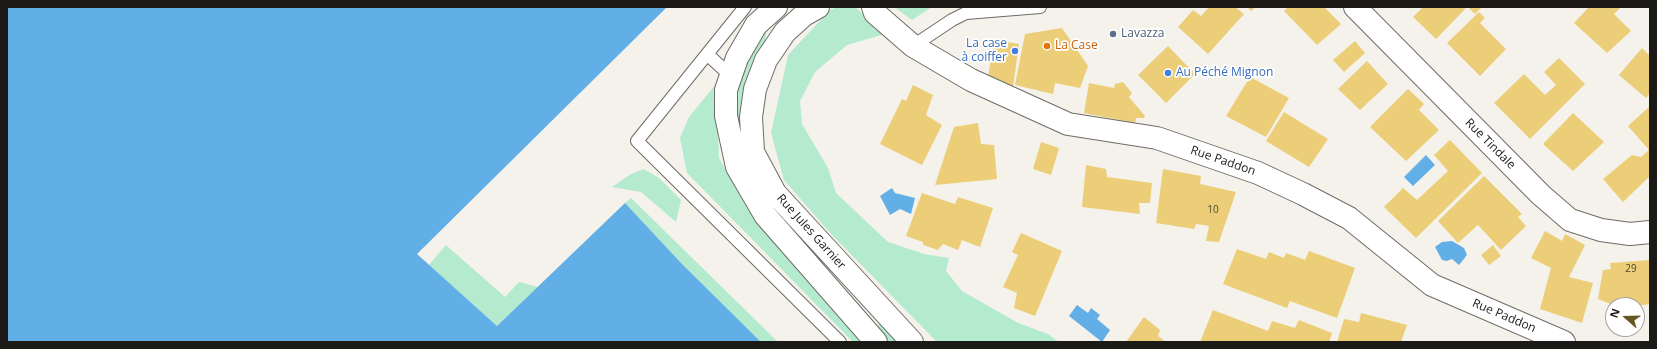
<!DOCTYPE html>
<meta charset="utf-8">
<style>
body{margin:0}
#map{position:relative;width:1657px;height:349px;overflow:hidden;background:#f4f2ea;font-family:"Open Sans",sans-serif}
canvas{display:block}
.frame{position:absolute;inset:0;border:8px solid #1b1a17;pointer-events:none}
.north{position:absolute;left:1605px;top:297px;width:40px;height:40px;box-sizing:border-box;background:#fff;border:1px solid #a4a3a2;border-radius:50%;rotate:290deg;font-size:11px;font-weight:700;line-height:16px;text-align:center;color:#1b1a17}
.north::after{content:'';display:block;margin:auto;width:14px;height:18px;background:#665623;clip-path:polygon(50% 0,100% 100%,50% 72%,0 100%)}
</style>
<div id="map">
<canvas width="1657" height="349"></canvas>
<div class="frame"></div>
<div class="north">N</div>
</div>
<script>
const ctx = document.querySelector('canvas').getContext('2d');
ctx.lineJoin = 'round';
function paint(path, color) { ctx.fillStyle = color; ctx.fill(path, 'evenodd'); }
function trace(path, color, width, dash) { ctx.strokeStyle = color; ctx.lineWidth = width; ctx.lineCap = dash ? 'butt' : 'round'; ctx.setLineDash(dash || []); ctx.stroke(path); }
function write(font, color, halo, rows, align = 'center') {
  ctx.font = font + ' "Open Sans",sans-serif'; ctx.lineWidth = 3.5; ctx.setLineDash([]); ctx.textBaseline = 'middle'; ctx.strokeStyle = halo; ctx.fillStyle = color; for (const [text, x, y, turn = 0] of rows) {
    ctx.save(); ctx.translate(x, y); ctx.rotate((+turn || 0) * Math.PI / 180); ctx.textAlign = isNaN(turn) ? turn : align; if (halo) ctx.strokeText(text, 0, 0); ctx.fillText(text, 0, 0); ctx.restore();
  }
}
paint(new Path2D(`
 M 837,7 L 855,7 L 885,34 L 847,45 L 815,72 L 800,101 L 802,124 L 828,168 L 836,193 L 888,242 L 924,254 L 949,258 L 946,271 L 962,291 L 1018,323 L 1048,334 L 1059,342 L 937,342 L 831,234 L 784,180 L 771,133 L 788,55 L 830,10 Z
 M 894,7 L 932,7 L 912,20 Z
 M 767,29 L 764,48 L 744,94 L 760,187 L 734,116 L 737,86 L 749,52 Z
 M 716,84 L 719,158 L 747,208 L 872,342 L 853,342 L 687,173 L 680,138 L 689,117 Z
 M 644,169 L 659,178 L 681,200 L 676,222 L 641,192 L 612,187 L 631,174 Z
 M 631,198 L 778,342 L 761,342 L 682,264 L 625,203 Z
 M 446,245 L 505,297 L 519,282 L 538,287 L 497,326 L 429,265 Z
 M 879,319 L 900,342 L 887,342 L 878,333 Z`), '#b4ebcf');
paint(new Path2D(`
 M 7,7 L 667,7 L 417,254 L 497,326 L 625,203 L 682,264 L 761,342 L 7,342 Z
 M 1426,155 L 1435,165 L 1413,186 L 1404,177 Z
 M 892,188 L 895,193 L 915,198 L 911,214 L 900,209 L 890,215 L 880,196 Z
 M 1452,241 L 1464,248 L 1467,255 L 1459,265 L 1452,259 L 1447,261 L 1442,260 L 1435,247 L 1442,242 Z
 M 1077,305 L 1088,313 L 1091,308 L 1100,315 L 1097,319 L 1110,330 L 1102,342 L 1069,316 Z`), '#61afe6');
paint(new Path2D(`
 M 1209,7 L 1235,7 L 1244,14 L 1208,54 L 1178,27 L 1193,10 L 1201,16 Z
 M 1247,7 L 1256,7 L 1251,11 Z
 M 1288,7 L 1324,7 L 1341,24 L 1317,45 L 1284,11 Z
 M 1423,7 L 1467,7 L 1436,39 L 1413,17 Z
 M 1468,7 L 1482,7 L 1475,14 Z
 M 1589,7 L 1621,7 L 1614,14 L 1631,31 L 1607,53 L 1574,23 Z
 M 1479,12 L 1485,18 L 1480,23 L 1506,49 L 1480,76 L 1447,43 Z
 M 1062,28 L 1088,66 L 1080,88 L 1055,83 L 1053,94 L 1015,85 L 1025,34 Z
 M 994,40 L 1019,44 L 1013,87 L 987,83 Z
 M 1355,41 L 1365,53 L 1344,72 L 1333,60 Z
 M 1168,46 L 1195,74 L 1166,103 L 1138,75 Z
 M 1642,48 L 1650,56 L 1650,93 L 1646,98 L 1619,75 Z
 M 1559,58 L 1585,84 L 1530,139 L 1494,103 L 1524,74 L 1545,95 L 1556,85 L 1544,72 Z
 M 1367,61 L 1388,84 L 1360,110 L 1338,89 Z
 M 1250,77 L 1289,98 L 1266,137 L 1226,116 Z
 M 1123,82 L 1132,93 L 1129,97 L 1145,116 L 1144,118 L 1136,118 L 1135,123 L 1084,113 L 1089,83 L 1114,88 L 1115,84 Z
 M 913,85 L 933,95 L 926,115 L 942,125 L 922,165 L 880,144 L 902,99 L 906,101 Z
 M 1408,89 L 1424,104 L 1419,110 L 1439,130 L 1406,161 L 1370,127 Z
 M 1650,106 L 1650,176 L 1623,202 L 1603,179 L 1632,155 L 1641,157 L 1649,150 L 1628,126 Z
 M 1284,112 L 1328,139 L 1309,167 L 1266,141 Z
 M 1573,113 L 1604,142 L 1573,171 L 1543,144 Z
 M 978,123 L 981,144 L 994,145 L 997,179 L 935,185 L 954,127 Z
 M 1450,140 L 1482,173 L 1416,238 L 1384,207 L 1403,188 L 1417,200 L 1448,171 L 1434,155 Z
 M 1041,142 L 1059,148 L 1051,175 L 1033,169 Z
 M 1086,165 L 1106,169 L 1107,177 L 1152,183 L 1150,203 L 1139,203 L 1140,214 L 1082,207 Z
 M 1163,169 L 1201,176 L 1200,184 L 1236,192 L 1219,242 L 1206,241 L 1209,226 L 1196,224 L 1194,229 L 1156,223 Z
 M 1484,176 L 1522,214 L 1518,217 L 1526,226 L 1501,250 L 1478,225 L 1458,243 L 1438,221 Z
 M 922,193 L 955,204 L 958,197 L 993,208 L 980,247 L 962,240 L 958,250 L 943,244 L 938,250 L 923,245 L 923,242 L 906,236 Z
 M 1545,231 L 1562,241 L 1565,234 L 1585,245 L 1569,277 L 1593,283 L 1582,323 L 1540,309 L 1551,268 L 1531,258 Z
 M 1021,233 L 1062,251 L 1035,316 L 1014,308 L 1017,293 L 1003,287 L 1018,255 L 1012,252 Z
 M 1493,245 L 1501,256 L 1489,265 L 1481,255 Z
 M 1237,249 L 1266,259 L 1269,252 L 1284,258 L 1286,253 L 1305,260 L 1309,251 L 1355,268 L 1337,318 L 1290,301 L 1287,308 L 1223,284 Z
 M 1650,260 L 1650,304 L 1637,306 L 1637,305 L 1613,305 L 1598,299 L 1603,270 L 1611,269 L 1610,263 Z
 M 1213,310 L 1268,331 L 1272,321 L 1295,328 L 1299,320 L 1332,333 L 1329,342 L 1200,342 Z
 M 1361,313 L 1407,325 L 1401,342 L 1337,342 L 1344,319 L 1359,322 Z
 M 1144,317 L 1160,330 L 1158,336 L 1166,342 L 1126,342 Z`), '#ecce78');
const lane = new Path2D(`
 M 745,7 L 637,141 L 840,342
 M 913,46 L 952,20 L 966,13 L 1040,7
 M 708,55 L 731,76`);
const street = new Path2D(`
 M 1355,7 L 1541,195 L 1570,220 L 1601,230 L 1630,234 L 1650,232`);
const secondary = new Path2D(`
 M 873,7 L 875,13 L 913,46 L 971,80 L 1068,124 L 1157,138 L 1258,173 L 1303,194 L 1349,218 L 1432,285 L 1564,342`);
const primary = new Path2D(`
 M 776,7 L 756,25 L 737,58 L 726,90 L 726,116 L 737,167 L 765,215 L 876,342
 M 818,7 L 804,15 L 785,32 L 766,60 L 755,89 L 751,117 L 753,152 L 775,193 L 912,342`);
trace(lane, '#6f6c66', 14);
trace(street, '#6f6c66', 24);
trace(secondary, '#6f6c66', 24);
trace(primary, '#6f6c66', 24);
trace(lane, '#fff', 12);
trace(street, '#fff', 22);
trace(secondary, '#fff', 22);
trace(primary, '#fff', 22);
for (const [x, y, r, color] of [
 [1113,34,4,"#5c6f8a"],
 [1047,46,4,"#e8710a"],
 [1015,51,4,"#3f7fe0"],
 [1168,73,4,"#3f7fe0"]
]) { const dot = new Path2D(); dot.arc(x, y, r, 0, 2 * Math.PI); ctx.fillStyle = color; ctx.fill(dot); trace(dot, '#fff', 1.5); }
write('10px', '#4f472f', null, [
 ["10",1213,210],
 ["29",1631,269]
]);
write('12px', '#4e5e75', '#fff', [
 ["Lavazza",1121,34]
], 'left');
write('12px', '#366cbe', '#fff', [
 ["La case",1007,44],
 ["à coiffer",1007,58],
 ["Au Péché Mignon",1176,73,"left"]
], 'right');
write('12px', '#c56008', '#fff', [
 ["La Case",1055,46]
], 'left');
write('12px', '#1b1a17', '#fff', [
 ["Rue Tindale",1490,144,45],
 ["Rue Paddon",1223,161,19],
 ["Rue Jules Garnier",811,232,48],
 ["Rue Paddon",1504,316,23]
]);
</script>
